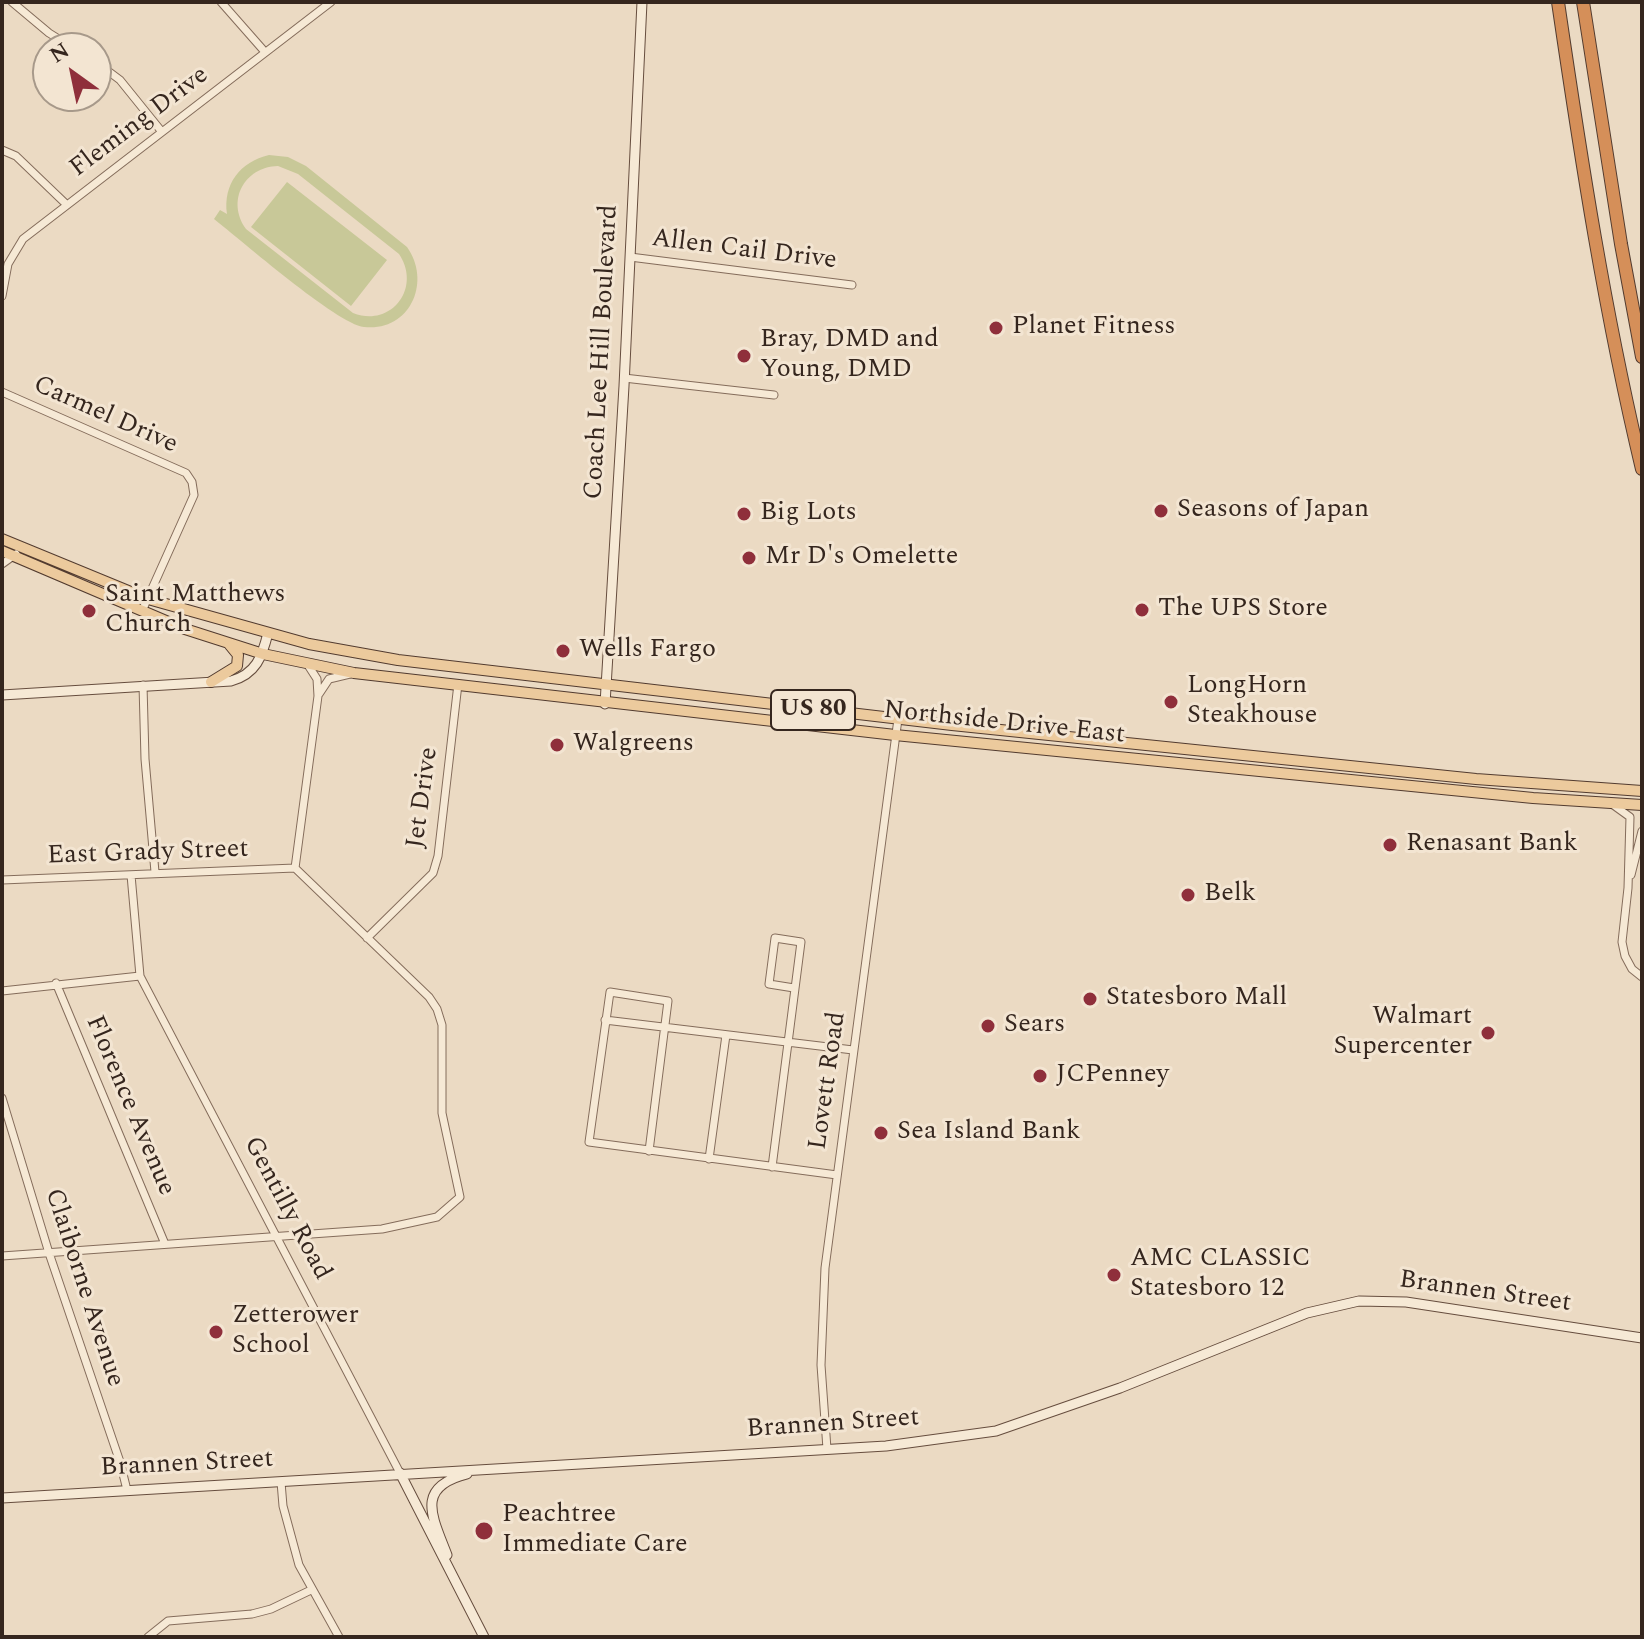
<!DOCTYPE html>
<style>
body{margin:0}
#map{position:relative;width:1644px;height:1639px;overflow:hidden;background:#ebdac3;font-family:Spectral,serif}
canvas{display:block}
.frame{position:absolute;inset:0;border:4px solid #35261e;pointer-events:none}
.north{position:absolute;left:32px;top:32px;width:80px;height:80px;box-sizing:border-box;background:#f3e5d2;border:2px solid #a7998a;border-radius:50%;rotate:327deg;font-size:22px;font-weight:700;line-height:32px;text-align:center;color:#35261e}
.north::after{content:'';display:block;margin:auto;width:28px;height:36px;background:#8f2f3b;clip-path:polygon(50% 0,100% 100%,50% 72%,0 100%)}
</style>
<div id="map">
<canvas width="1644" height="1639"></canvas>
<div class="frame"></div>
<div class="north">N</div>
</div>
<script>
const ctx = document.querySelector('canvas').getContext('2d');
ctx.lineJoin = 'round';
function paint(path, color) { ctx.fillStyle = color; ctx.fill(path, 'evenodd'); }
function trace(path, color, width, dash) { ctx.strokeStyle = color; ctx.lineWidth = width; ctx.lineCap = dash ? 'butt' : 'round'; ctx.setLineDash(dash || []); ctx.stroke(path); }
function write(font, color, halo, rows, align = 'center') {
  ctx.font = font + ' Spectral,serif'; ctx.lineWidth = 6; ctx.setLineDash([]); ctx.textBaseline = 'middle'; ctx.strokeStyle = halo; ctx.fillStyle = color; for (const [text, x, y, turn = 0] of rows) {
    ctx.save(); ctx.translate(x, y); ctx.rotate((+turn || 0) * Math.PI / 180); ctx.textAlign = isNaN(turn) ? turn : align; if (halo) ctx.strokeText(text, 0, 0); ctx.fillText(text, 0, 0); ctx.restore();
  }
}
paint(new Path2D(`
 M 269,155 L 288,157 L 306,166 L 407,247 C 432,282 410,332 364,327 C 337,324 241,240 214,219 L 220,210 L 227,214 C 223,184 240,162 269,155 ZM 278,166 L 298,174 L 399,254 C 422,288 391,328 353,313 L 246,229 C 226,201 244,167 278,166 Z
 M 287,182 L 387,260 L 351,306 L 251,227 Z`), '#c8c898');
const street = new Path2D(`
 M 12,2 L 49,33 L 73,48
 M 221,2 L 265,52
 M 96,62 L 120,80 L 162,132
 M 2,150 L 16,156 L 66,204
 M 630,257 L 852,285
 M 2,296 L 8,264 L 23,239 L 331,2
 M 624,378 L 774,395
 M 2,392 L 186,473 L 192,482 L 194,495 L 142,611
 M 2,564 L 16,554
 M 143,685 L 145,759 L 155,872
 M 319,694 L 329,679 L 350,674
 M 1612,804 L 1630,817 L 1628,888 L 1622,942 L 1625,956 L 1632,969 L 1642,977
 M 295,868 L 318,696 L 317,679 L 308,665
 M 131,875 L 140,976 L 400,1473
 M 1631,875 L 1642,831
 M 2,880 L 295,868
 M 367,938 L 433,873 L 438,856 L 458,684
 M 56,983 L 165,1244
 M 2,991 L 140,976
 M 605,1020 L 853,1050
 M 2,1098 L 49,1253 L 120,1462 L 127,1490
 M 649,1151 L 668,1001 L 610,992 L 589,1142 L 837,1175
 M 709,1159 L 726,1035
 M 772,1167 L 801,942 L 775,938 L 769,984 L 794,988
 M 2,1256 L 382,1229 L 437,1217 L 460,1197 L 442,1113 L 442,1025 L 437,1009 L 429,997 L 295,868
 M 827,1449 L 821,1365 L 825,1268 L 898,719
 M 281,1482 L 283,1506 L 299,1565 L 339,1637
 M 148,1637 L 168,1621 L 252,1614 L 271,1609 L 311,1590`);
const secondary = new Path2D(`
 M 2,695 L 231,681 C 256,674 262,657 268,633
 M 605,704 L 624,386 L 642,2
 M 400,1473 L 484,1637
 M 2,1498 L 886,1446 L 996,1431 L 1120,1388 L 1307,1313 L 1359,1301 L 1406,1302 L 1642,1338
 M 447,1555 C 432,1516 415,1487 467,1474`);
const primary = new Path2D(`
 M 2,539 L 148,599 L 309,644 L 398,660 L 952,725 L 1476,779 L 1642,791
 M 2,551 L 185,629 L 263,654 L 354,673 L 895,735 L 1533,798 L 1642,805
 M 211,682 L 237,666 L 238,655 L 229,644`);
const highway = new Path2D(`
 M 1558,2 C 1581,159 1605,315 1642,469
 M 1583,2 L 1621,244 L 1642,357`);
trace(street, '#846c5b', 9);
trace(secondary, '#664d3e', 11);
trace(primary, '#523b2f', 12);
trace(highway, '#523b2f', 14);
trace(street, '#f6e9d5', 7);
trace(secondary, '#f6e9d5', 9);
trace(primary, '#ecca9d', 10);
trace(highway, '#d58f59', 12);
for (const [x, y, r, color] of [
 [996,328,8,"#8f2f3b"],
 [744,356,8,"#8f2f3b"],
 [1161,511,8,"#8f2f3b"],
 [744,514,8,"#8f2f3b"],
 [749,558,8,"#8f2f3b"],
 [1142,610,8,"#8f2f3b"],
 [89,611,8,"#8f2f3b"],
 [563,651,8,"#8f2f3b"],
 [1171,702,8,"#8f2f3b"],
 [557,745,8,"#8f2f3b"],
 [1390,845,8,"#8f2f3b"],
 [1188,895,8,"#8f2f3b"],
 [1090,999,8,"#8f2f3b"],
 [988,1026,8,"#8f2f3b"],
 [1488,1033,8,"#8f2f3b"],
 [1040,1076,8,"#8f2f3b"],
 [881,1133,8,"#8f2f3b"],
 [1114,1275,8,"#8f2f3b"],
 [216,1332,8,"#8f2f3b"],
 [484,1531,10,"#8f2f3b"]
]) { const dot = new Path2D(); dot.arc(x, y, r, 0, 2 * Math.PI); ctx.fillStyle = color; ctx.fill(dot); trace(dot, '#f3e5d2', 3); }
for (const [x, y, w] of [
 [813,710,84]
]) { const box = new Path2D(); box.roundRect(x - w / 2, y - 20, w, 40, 6); ctx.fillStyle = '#f3e5d2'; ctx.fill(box); trace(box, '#35261e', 2); }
write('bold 24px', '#35261e', null, [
 ["US 80",813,710]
]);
write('26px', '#35261e', '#f3e5d2', [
 ["Fleming Drive",140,123,-37],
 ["Allen Cail Drive",744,251,7],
 ["Coach Lee Hill Boulevard",603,352,-87],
 ["Carmel Drive",105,416,24],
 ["Northside Drive East",1004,724,6],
 ["Jet Drive",424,798,-82],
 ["East Grady Street",148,854,-2],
 ["Lovett Road",829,1081,-82],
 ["Florence Avenue",129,1106,67],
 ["Gentilly Road",286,1209,62],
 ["Claiborne Avenue",83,1288,72],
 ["Brannen Street",1485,1293,8],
 ["Brannen Street",833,1425,-4],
 ["Brannen Street",187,1465,-3]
]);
write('26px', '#35261e', '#f3e5d2', [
 ["Planet Fitness",1012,328],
 ["Bray, DMD and",760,341],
 ["Young, DMD",760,371],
 ["Seasons of Japan",1177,511],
 ["Big Lots",760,514],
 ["Mr D's Omelette",765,558],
 ["Saint Matthews",105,596],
 ["Church",105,626],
 ["The UPS Store",1158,610],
 ["Wells Fargo",579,651],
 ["LongHorn",1187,687],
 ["Steakhouse",1187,717],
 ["Walgreens",573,745],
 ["Renasant Bank",1406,845],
 ["Belk",1204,895],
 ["Statesboro Mall",1106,999],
 ["Walmart",1472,1018,"right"],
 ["Supercenter",1472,1048,"right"],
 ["Sears",1004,1026],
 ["JCPenney",1056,1076],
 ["Sea Island Bank",897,1133],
 ["AMC CLASSIC",1130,1260],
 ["Statesboro 12",1130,1290],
 ["Zetterower",232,1317],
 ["School",232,1347],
 ["Peachtree",502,1516],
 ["Immediate Care",502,1546]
], 'left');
</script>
